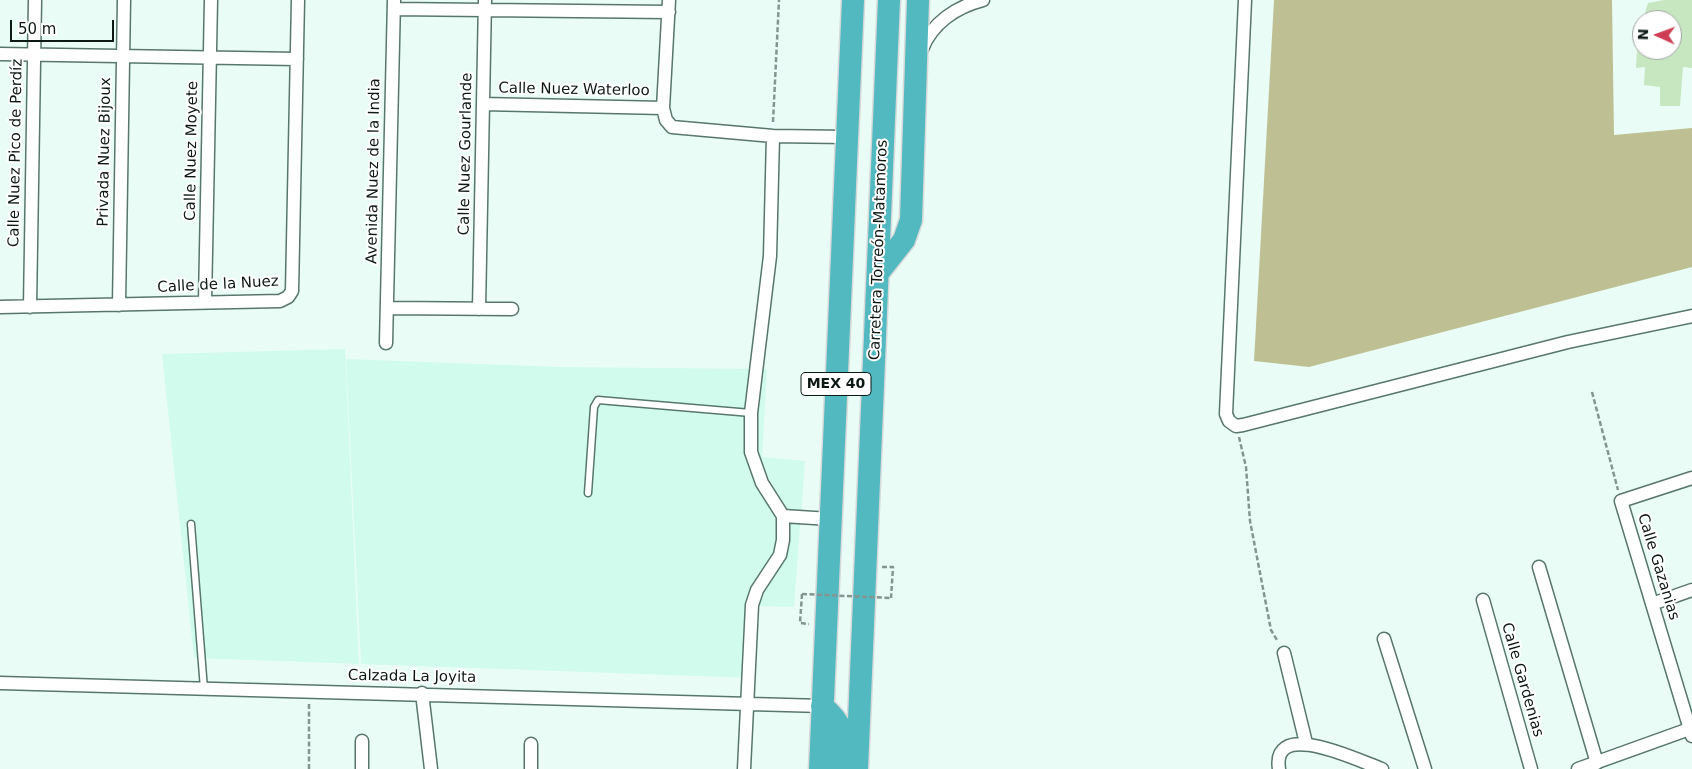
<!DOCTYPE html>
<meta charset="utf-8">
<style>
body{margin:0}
#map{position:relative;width:1692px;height:769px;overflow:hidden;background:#e9fdf6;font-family:"DejaVu Sans",sans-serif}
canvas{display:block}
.north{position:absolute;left:1632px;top:10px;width:50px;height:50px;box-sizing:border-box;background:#fff;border:1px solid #9ea3a1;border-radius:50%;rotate:272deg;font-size:14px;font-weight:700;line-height:20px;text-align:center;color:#0d1915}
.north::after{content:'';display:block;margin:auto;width:18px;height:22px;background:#ce3e54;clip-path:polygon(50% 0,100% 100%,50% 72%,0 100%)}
.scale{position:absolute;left:10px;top:20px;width:104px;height:22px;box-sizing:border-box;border:2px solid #0d1915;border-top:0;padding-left:6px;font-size:15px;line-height:18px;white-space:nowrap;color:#0d1915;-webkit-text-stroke:4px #fff;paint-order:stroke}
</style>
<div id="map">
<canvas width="1692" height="769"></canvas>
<div class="north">N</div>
<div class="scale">50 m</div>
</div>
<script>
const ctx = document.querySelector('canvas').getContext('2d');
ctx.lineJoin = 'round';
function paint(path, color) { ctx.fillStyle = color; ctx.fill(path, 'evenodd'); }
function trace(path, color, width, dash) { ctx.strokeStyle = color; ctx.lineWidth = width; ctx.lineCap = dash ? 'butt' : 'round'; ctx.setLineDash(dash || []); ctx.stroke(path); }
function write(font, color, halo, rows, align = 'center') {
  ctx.font = font + ' "DejaVu Sans",sans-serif'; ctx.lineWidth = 4; ctx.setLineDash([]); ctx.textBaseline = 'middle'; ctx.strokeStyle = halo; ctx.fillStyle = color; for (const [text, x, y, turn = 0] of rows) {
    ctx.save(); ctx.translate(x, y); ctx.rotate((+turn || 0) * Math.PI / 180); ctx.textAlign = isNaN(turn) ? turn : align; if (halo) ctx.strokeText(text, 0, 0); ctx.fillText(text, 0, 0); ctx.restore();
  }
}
paint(new Path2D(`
 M 345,349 L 359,664 L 194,658 L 162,354 Z
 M 346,359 L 560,367 L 767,369 L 762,457 L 805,461 L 794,607 L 757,606 L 753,678 L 361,664 Z`), '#d1fced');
paint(new Path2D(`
 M 1274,0 L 1612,0 L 1614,135 L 1692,128 L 1692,267 L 1309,367 L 1254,361 Z`), '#bec093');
paint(new Path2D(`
 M 1664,0 L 1692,0 L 1692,68 L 1683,67 L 1680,106 L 1660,106 L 1660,87 L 1644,85 L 1645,67 L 1636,68 L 1637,50 L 1672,50 L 1672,20 L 1643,20 L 1648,3 Z`), '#c7e7c1');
const lane = new Path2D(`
 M 588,493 L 594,407 L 598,400 L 751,413
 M 191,524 L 204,689`);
const street = new Path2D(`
 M 669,0 L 663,108 L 666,120 L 672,127 L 773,136 L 847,137
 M 1245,0 L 1226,414 L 1229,421 L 1236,426 L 1243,425 L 1568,342 L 1692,316
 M 394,9 L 669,12
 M 922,49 C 932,23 956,7 983,0
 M 0,54 L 297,59
 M 483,104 L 663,108
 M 205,302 L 211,0
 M 119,305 L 124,0
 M 0,307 L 280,301 L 288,297 L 292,291 L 298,0
 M 30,307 L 35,0
 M 387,308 L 512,309
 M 479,309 L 485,0
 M 386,343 L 394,0
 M 1692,478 L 1621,501 L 1692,736
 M 783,516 L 830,519
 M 1539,567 L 1597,763
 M 1483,600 L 1531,769
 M 1652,604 L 1692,590
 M 1384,639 L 1425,769
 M 1284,653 L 1306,743
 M 0,683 L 822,706
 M 422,693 L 431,769
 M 362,769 L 362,741
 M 531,769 L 531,744
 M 744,769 L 752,605 L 757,590 L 780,555 L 783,540 L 783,516 L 762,483 L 751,452 L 751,413 L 770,256 L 773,136
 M 1279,769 C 1271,717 1361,762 1382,769
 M 1578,769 L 1692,728`);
const highway = new Path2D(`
 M 878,273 L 904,240 L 911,220 L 918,0
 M 822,706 C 848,727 842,738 842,769
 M 820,769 L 853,0
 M 857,769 L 889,0`);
trace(lane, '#58776c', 9);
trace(street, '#58776c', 15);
trace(highway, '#d8dada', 25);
trace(new Path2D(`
 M 773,122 L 779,0
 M 1592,392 L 1618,490
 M 1239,437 L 1246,467 L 1250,521 L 1271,630 L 1278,642
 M 882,567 L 893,567 L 891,598
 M 802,594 L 800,623 L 809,624
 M 309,769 L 309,703`), '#859590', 2.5, [5, 2.5]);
trace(lane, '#fff', 6);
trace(street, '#fff', 12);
trace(highway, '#53b9c1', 22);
trace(new Path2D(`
 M 802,594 L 891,598`), '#859590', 2.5, [5, 2.5]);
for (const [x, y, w] of [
 [836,384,70]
]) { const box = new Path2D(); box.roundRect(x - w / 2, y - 11.5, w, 23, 4); ctx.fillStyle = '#fff'; ctx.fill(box); trace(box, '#0d1915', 1); }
write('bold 14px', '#0d1915', null, [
 ["MEX 40",836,384]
]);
write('15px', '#0d1915', '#fff', [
 ["Calle Nuez Waterloo",574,90,1],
 ["Calle Nuez Moyete",192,151,-89],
 ["Privada Nuez Bijoux",105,152,-89],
 ["Calle Nuez Pico de Perdíz",16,153,-89],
 ["Calle Nuez Gourlande",466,154,-89],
 ["Avenida Nuez de la India",374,171,-89],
 ["Carretera Torreón-Matamoros",879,250,-88],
 ["Calle de la Nuez",218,285,-3],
 ["Calle Gazanias",1658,567,73],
 ["Calzada La Joyita",412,677,1],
 ["Calle Gardenias",1522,680,74]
]);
</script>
